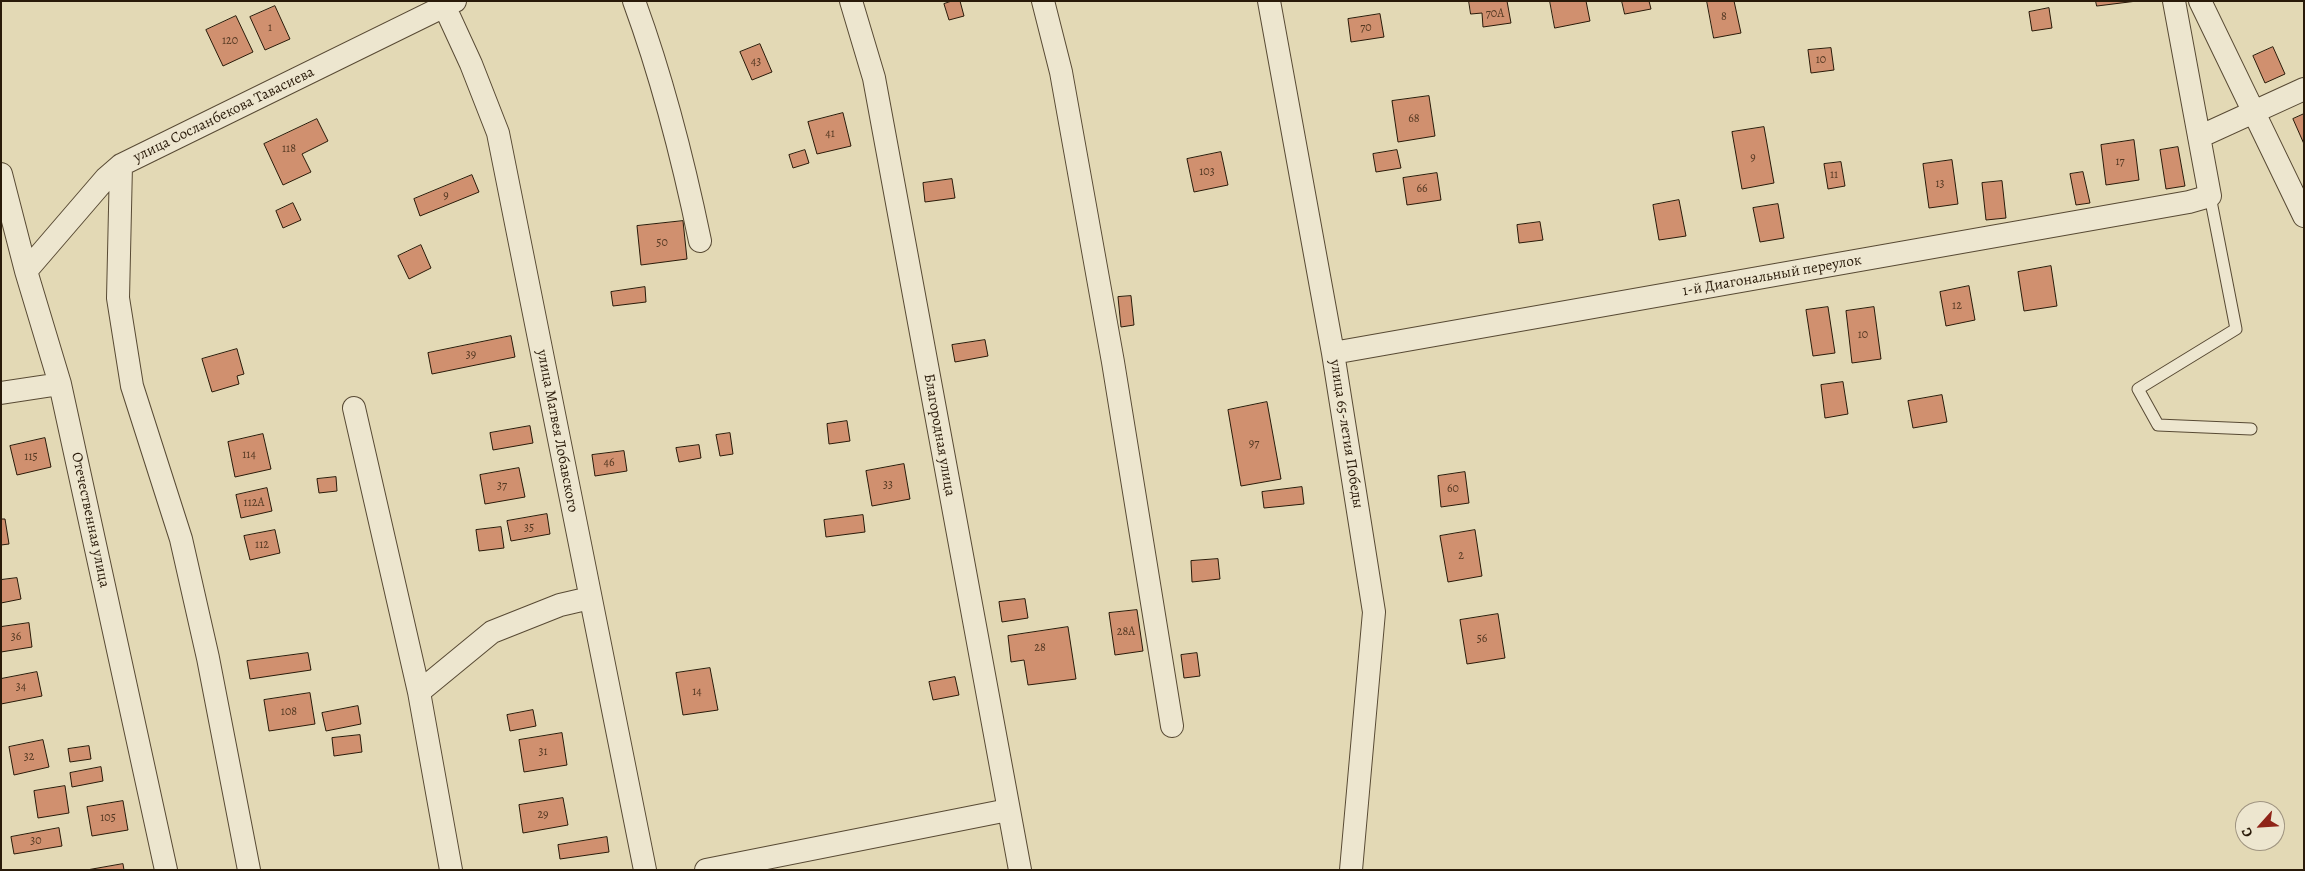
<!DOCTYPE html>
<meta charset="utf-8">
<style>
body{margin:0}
#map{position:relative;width:2305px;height:871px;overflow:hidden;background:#e3d9b5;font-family:Alegreya,serif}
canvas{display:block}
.frame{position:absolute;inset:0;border:2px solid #291a09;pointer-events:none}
.north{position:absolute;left:2235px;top:801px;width:50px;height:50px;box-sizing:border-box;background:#ede6cf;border:1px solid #9f9480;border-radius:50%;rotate:244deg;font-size:14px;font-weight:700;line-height:20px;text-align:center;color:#291a09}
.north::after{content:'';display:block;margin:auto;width:18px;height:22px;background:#8f2418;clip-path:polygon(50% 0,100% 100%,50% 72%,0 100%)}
</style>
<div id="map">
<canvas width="2305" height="871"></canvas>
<div class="frame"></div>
<div class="north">С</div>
</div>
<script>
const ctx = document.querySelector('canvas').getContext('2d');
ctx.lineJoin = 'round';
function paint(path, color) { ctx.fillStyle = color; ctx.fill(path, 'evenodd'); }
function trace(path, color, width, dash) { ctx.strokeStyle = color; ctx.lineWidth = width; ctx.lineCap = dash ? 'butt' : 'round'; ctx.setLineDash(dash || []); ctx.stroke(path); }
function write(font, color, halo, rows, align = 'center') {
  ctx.font = font + ' Alegreya,serif'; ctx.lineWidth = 4.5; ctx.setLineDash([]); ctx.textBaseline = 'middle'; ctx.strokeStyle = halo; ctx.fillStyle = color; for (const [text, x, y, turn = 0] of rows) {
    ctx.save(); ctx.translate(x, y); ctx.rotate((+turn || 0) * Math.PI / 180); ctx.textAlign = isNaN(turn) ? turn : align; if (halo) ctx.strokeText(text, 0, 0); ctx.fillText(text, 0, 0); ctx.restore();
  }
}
const building = new Path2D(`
 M 952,1 L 960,1 L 964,16 L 949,20 L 944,4 Z
 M 1469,1 L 1507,1 L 1511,23 L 1483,27 L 1482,13 L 1471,14 Z
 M 1550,1 L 1586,1 L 1590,21 L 1555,28 Z
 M 1622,1 L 1649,1 L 1651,9 L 1625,14 Z
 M 1707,1 L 1734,1 L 1741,33 L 1714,38 Z
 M 2096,1 L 2137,1 L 2097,6 Z
 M 275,6 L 290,39 L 265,50 L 250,17 Z
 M 2049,8 L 2052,28 L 2032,31 L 2029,12 Z
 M 1380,14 L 1384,37 L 1351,42 L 1348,19 Z
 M 236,16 L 253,52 L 223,66 L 206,30 Z
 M 760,44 L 772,72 L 752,80 L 740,52 Z
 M 2273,47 L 2285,74 L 2265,83 L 2253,56 Z
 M 1831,48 L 1834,70 L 1811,73 L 1808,50 Z
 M 1429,96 L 1435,136 L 1398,142 L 1392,101 Z
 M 843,113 L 851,146 L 817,154 L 808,122 Z
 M 2304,114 L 2304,144 L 2293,119 Z
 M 317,119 L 328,141 L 302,154 L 311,172 L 283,185 L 264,144 Z
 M 1764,127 L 1774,183 L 1742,189 L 1732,132 Z
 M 2134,140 L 2139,180 L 2106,185 L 2101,145 Z
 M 2178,147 L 2185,186 L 2166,189 L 2160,150 Z
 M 805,150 L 809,163 L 793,168 L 789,155 Z
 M 1397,150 L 1401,168 L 1376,172 L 1373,154 Z
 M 1221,152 L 1228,185 L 1194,192 L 1187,159 Z
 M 1952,160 L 1958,204 L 1929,208 L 1923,164 Z
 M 1841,162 L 1845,186 L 1828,189 L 1824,164 Z
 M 2083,172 L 2090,203 L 2076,205 L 2070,174 Z
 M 1437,173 L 1441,200 L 1407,205 L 1403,178 Z
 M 472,175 L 479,192 L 420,216 L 414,199 Z
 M 952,179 L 955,198 L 925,202 L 923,183 Z
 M 2002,181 L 2006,218 L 1986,220 L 1982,183 Z
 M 1679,200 L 1686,236 L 1659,240 L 1653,205 Z
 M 293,203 L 301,220 L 283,228 L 276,211 Z
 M 1778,204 L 1784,238 L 1760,242 L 1753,208 Z
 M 683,221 L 687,259 L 641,265 L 637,226 Z
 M 1540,222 L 1543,240 L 1519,243 L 1517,225 Z
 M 421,245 L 431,268 L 409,279 L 398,256 Z
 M 2051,266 L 2057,306 L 2024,311 L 2018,272 Z
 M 1969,286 L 1975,320 L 1946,326 L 1940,292 Z
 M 645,287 L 646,302 L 613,306 L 611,292 Z
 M 1131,296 L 1134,325 L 1121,327 L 1118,297 Z
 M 1828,307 L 1835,353 L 1813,356 L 1806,310 Z
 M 1874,307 L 1881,359 L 1852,363 L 1846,311 Z
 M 511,336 L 515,357 L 432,374 L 428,353 Z
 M 985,340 L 988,356 L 955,362 L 952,345 Z
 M 237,349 L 244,374 L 237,376 L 239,384 L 212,392 L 202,359 Z
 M 1843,382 L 1848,414 L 1825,418 L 1821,385 Z
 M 1942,395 L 1947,422 L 1913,428 L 1908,401 Z
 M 1267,402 L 1281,479 L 1241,486 L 1228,410 Z
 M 847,421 L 850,441 L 829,444 L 827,424 Z
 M 530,426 L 533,443 L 493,450 L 490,433 Z
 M 730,433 L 733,454 L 720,456 L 716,435 Z
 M 263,434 L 271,469 L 235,477 L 228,442 Z
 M 45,438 L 51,467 L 17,475 L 10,446 Z
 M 699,445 L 701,458 L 679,462 L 676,448 Z
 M 624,451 L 627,471 L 595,476 L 592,455 Z
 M 904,464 L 910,499 L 872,506 L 866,471 Z
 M 519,468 L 525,497 L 485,504 L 480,475 Z
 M 1465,472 L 1469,503 L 1441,507 L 1438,476 Z
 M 336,477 L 337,491 L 319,493 L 317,479 Z
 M 1302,487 L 1304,504 L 1264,508 L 1262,492 Z
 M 267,488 L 272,511 L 241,518 L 236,495 Z
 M 547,514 L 550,534 L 511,541 L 507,521 Z
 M 863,515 L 865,532 L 826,537 L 824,520 Z
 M 1,519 L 5,519 L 9,544 L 1,545 Z
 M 501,527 L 504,548 L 479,551 L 476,530 Z
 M 275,530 L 280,553 L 250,560 L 244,536 Z
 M 1475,530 L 1482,576 L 1448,582 L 1440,536 Z
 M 1218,559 L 1220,579 L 1192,582 L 1191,561 Z
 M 17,578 L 21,599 L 1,603 L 1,580 Z
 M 1025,599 L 1028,618 L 1002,622 L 999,602 Z
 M 1137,610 L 1143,651 L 1115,655 L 1109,613 Z
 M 1498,614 L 1505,658 L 1467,664 L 1460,620 Z
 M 29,623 L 32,647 L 1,652 L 1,627 Z
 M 1068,627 L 1076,679 L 1028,685 L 1024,660 L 1011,662 L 1008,636 Z
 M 308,653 L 311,670 L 250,679 L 247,661 Z
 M 1197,653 L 1200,676 L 1184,678 L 1181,655 Z
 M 710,668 L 718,710 L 683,715 L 676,673 Z
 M 37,672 L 42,696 L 1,704 L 1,679 Z
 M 955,677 L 959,695 L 933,700 L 929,682 Z
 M 310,693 L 315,724 L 269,731 L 264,700 Z
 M 358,706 L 361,724 L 326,731 L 322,713 Z
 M 533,710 L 536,726 L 510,731 L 507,715 Z
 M 562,733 L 567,765 L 524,772 L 519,740 Z
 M 360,735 L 362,752 L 334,756 L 332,738 Z
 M 43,740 L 49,767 L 14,775 L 9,747 Z
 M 89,746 L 91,759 L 70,762 L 68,749 Z
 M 101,767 L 103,781 L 72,787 L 70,773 Z
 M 65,786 L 69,813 L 38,818 L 34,791 Z
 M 563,798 L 568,825 L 523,833 L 519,805 Z
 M 123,801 L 128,830 L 92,836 L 87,807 Z
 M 59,828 L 62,846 L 14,854 L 11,837 Z
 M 607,837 L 609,852 L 560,859 L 558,845 Z
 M 123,864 L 124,870 L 87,870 Z`);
paint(building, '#d0906f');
trace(building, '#291a09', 1);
const lane = new Path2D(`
 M 2210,196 L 2236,329 L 2138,389 L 2158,425 L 2251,429`);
const street = new Path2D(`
 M 442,1 L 471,64 L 498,133 L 645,870
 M 634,1 C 663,80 683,159 700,241
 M 851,1 L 874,78 L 1020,870
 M 1043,1 L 1061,72 L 1113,362 L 1172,726
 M 1269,1 L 1333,353 L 1374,612 L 1351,870
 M 2200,1 L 2304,216
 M 2199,137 L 2304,89
 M 121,165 L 118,298 L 132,386 L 181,539 L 208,658 L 249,870
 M 1,174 L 26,271 L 60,384 L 166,870
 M 26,271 L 106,178 L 121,165 L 455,1
 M 1333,353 L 2189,202 L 2210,196 L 2174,1
 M 1,393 L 60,384
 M 354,408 L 419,692
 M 451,870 L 419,692 L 492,632 L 560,605 L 590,598
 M 706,870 L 1008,810`);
trace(lane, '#584a34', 13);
trace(street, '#584a34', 24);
trace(lane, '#ede6cf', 11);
trace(street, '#ede6cf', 22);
write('12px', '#533822', null, [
 ["70А",1495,14],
 ["8",1724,17],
 ["1",270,28],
 ["70",1366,28],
 ["120",230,41],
 ["10",1821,60],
 ["43",756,62],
 ["68",1414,119],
 ["41",830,134],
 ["118",289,149],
 ["9",1753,158],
 ["17",2120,162],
 ["103",1207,172],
 ["11",1834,175],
 ["13",1940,184],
 ["66",1422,189],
 ["9",446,196],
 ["50",662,243],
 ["12",1957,306],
 ["10",1863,335],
 ["39",471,355],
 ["97",1254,444],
 ["114",249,455],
 ["115",31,457],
 ["46",609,463],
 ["33",888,485],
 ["37",502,486],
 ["60",1453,489],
 ["112А",254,503],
 ["35",529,528],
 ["112",262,545],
 ["2",1461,556],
 ["28А",1126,632],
 ["36",16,637],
 ["56",1482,639],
 ["28",1040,648],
 ["34",21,687],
 ["14",697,692],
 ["108",289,712],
 ["31",543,752],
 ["32",29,757],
 ["29",543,815],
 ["105",108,818],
 ["30",36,841]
]);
write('15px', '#291a09', '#ede6cf', [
 ["улица Сосланбекова Тавасиева",224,115,-26],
 ["1-й Диагональный переулок",1772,276,-10],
 ["улица Матвея Лобавского",557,431,79],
 ["улица 65-летия Победы",1346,434,81],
 ["Благородная улица",939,435,80],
 ["Отечественная улица",90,520,78]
]);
</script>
